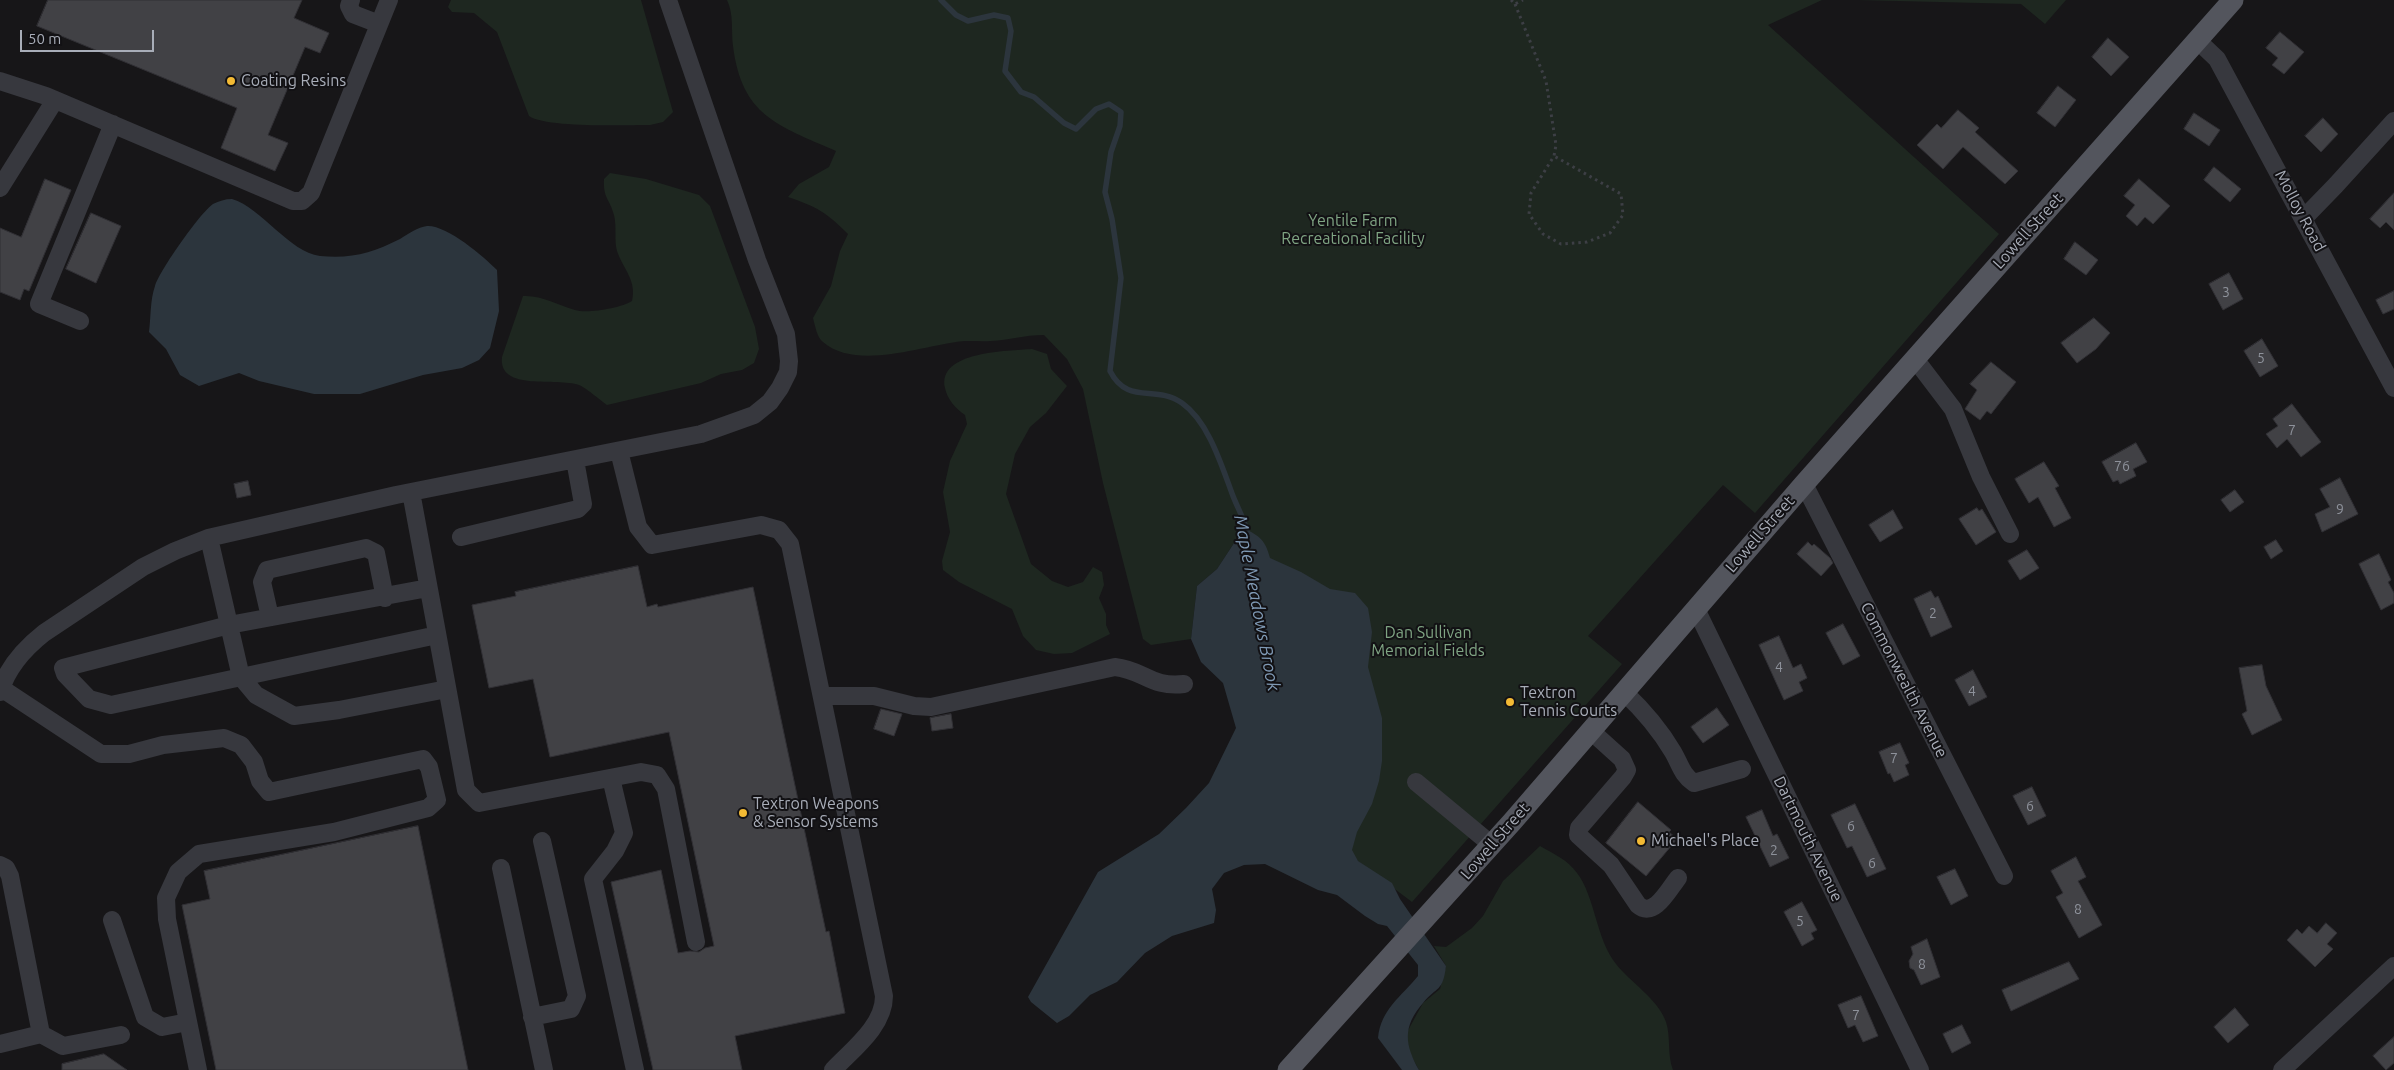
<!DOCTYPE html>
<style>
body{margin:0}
#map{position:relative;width:2394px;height:1070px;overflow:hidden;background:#171618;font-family:Ubuntu,sans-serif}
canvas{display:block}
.scale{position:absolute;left:20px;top:30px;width:134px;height:22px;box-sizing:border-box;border:2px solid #a8adb8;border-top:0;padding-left:6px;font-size:15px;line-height:18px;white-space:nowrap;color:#a8adb8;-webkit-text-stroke:4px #121114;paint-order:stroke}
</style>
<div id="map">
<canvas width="2394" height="1070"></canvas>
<div class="scale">50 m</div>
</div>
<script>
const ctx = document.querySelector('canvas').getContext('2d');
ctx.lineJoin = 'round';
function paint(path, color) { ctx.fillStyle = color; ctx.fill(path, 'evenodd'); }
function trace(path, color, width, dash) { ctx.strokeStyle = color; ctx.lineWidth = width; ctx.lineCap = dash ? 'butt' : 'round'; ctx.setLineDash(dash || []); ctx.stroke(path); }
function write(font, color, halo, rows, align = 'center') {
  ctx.font = font + ' Ubuntu,sans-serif'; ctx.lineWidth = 4; ctx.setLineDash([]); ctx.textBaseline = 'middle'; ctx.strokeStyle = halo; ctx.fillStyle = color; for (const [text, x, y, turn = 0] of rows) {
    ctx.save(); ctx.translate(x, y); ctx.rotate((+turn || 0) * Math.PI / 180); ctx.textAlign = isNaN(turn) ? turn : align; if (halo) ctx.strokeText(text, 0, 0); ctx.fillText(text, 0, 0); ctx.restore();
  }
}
paint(new Path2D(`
 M 451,0 L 641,0 L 673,112 L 663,122 L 650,125 C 625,125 546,128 529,116 L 497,32 L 474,13 L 452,12 L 448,7 Z
 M 727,0 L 1822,0 L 1768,25 L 1999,234 L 1755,513 L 1723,485 L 1588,636 L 1622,664 L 1412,902 L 1294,813 L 1238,537 L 1217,569 L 1197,586 L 1191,639 L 1151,645 L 1143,639 L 1103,483 L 1083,389 L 1067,359 L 1044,335 C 1024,335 1009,340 991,341 C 979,342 967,340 956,342 C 920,347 855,370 823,342 C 817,338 815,325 813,318 L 831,286 L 840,251 L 848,234 C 826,212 817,207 788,197 L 799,184 L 829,167 L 836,151 C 777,125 742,116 733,46 C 731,31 734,14 727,0 Z
 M 1857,0 L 2066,0 L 2045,24 L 2021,4 Z
 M 610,173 L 646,179 L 699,195 L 710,206 L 755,327 L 759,349 L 754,363 L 742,370 L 721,374 L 701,383 L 607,405 C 600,400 585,387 579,385 C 557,377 498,392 502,357 L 523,296 C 542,295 557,305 575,310 C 587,314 621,308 632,301 C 637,280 623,269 617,251 C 614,240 617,227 614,215 C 610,199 603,199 604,179 Z
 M 1032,349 L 1047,354 L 1051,369 L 1067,386 L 1046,413 L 1030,427 L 1015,454 L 1006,494 L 1031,564 L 1052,581 L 1068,587 L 1083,582 L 1093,567 L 1102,572 L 1104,585 L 1099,598 L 1106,614 L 1106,625 L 1110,634 L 1072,653 L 1054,654 L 1036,650 L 1023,636 L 1012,609 L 959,582 L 943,570 L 942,561 L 950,532 L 943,492 L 950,461 L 967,424 L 965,415 C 956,409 947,399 945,388 C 937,351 1008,351 1032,349 Z
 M 1540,846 C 1554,854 1568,860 1577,873 C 1595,896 1596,939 1616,964 C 1629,981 1659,1000 1666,1022 C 1671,1037 1667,1055 1673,1070 L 1419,1070 L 1409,1052 L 1406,1034 L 1423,1003 L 1440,989 L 1446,966 L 1434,946 L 1446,947 L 1472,928 L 1483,916 L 1503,881 Z`), '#1e2720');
paint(new Path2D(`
 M 232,199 C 262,208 289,252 320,256 C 352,259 372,253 400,239 C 408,234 418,227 427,226 C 447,225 483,256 497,270 L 499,311 L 490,348 L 479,360 L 462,368 L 423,375 L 360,394 L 314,394 L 259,381 L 239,373 L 199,386 L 180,375 L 166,349 L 149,332 C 151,317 150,300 155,286 C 160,270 200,213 213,204 C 219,201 225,199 232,199 Z
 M 1247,530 C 1262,537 1266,543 1270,558 L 1301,572 L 1330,589 L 1355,593 L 1368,608 L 1372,632 L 1368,667 L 1382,718 L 1382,761 L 1379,781 L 1372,804 L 1357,832 L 1352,850 L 1358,861 L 1392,883 L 1400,899 L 1446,966 C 1443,992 1437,986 1423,1003 C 1402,1027 1405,1045 1419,1070 L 1402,1070 L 1378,1038 C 1381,1009 1401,997 1418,976 L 1418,965 L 1387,926 L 1378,924 L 1365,916 L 1337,895 L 1318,890 L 1265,864 L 1244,865 L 1224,873 L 1212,889 L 1216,910 L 1214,923 L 1172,936 L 1145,953 L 1117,982 L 1090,995 L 1069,1016 L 1057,1023 L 1031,1002 L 1028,997 L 1098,872 L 1159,834 L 1186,808 L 1209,783 L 1236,728 L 1223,683 L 1201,662 L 1191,639 L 1197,586 L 1217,569 L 1238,537 Z`), '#2c353d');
trace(new Path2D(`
 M 941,0 L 956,15 L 968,21 L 994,15 L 1008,18 L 1011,31 L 1005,71 L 1021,92 L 1034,97 L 1064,123 L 1076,129 L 1096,109 L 1109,104 L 1121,112 L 1120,126 L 1111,152 L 1105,192 L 1112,219 L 1121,278 L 1110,371 C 1128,406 1155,384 1182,403 C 1209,422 1222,467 1233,496 C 1238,509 1246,522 1248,536`), '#2c353d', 5.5);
const building = new Path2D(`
 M 48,0 L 302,0 L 294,18 L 329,33 L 320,53 L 305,47 L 268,135 L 288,143 L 275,171 L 221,148 L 237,108 L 37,26 Z
 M 2280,32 L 2304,52 L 2284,74 L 2272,65 L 2278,58 L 2266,48 Z
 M 2108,38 L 2129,57 L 2111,76 L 2092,57 Z
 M 2058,86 L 2076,100 L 2055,127 L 2037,113 Z
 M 1958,110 L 1979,128 L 1975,132 L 2018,171 L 2005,184 L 1963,147 L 1943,169 L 1917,145 L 1937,124 L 1941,128 Z
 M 2194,113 L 2220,130 L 2209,146 L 2184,129 Z
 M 2323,118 L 2338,134 L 2321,152 L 2305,136 Z
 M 2214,167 L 2241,189 L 2230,202 L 2204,180 Z
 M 45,179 L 71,190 L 29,291 L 24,289 L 20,300 L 0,292 L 0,228 L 21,237 Z
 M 2139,179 L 2170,206 L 2153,224 L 2145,217 L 2137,226 L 2126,216 L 2135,205 L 2124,196 Z
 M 2394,193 L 2394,230 L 2386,222 L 2380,228 L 2370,219 Z
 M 91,213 L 121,226 L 96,283 L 66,269 Z
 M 2075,242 L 2098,260 L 2086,275 L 2064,259 Z
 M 2229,273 L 2243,299 L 2223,310 L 2209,284 Z
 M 2394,291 L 2394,309 L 2383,314 L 2376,300 Z
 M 2094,318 L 2110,333 L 2096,349 L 2077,363 L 2061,343 Z
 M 2262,339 L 2278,366 L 2260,377 L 2244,351 Z
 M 1991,362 L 2016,382 L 1991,414 L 1987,411 L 1980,420 L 1965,409 L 1977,390 L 1970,384 Z
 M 2292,404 L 2321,442 L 2301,457 L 2287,439 L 2277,448 L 2266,434 L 2278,426 L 2273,419 Z
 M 2136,443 L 2147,462 L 2133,469 L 2136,476 L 2120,484 L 2118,480 L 2113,482 L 2102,462 Z
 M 2044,462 L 2059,486 L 2055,488 L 2071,518 L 2054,527 L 2038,497 L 2029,503 L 2015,479 Z
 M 2340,478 L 2358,514 L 2322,532 L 2315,514 L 2330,507 L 2320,489 Z
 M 248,481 L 251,495 L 237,498 L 234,484 Z
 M 2235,490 L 2244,502 L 2230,512 L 2221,500 Z
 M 1977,508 L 1979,511 L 1982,509 L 1996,532 L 1976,545 L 1959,519 Z
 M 1893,510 L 1903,528 L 1880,542 L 1869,525 Z
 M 2276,540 L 2283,551 L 2271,559 L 2264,547 Z
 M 1808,542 L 1812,546 L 1814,544 L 1830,558 L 1833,563 L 1821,576 L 1797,554 Z
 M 2027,550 L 2039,568 L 2020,580 L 2008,561 Z
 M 2379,554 L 2391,580 L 2388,582 L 2394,593 L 2394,603 L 2381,610 L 2359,564 Z
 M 638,566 L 647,607 L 657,604 L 658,607 L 753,587 L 826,932 L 829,931 L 845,1013 L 735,1036 L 742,1070 L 653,1070 L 611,882 L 661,870 L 678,953 L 690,951 L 699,952 L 705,948 L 714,946 L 669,732 L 550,757 L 533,679 L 489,688 L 472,605 L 516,596 L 515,592 Z
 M 1931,591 L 1935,598 L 1938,596 L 1952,627 L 1931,637 L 1914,599 Z
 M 1843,624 L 1860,656 L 1843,665 L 1826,633 Z
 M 1779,636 L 1793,668 L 1801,664 L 1807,678 L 1799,682 L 1803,691 L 1784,700 L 1759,645 Z
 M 2262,665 L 2266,686 L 2282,720 L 2252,735 L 2242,714 L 2247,711 L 2239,668 Z
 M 1973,670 L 1987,697 L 1969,706 L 1955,680 Z
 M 1717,708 L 1729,725 L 1703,743 L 1691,727 Z
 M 881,709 L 902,714 L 894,736 L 874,729 Z
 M 951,714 L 953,728 L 932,731 L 930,718 Z
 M 1900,743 L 1909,763 L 1905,765 L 1909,775 L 1894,782 L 1890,773 L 1888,774 L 1879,752 Z
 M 2032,787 L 2046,816 L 2028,825 L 2013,796 Z
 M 1638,802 L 1671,830 L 1669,832 L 1677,839 L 1646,876 L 1606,843 Z
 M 1855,804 L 1886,869 L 1867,877 L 1852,846 L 1847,848 L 1831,815 Z
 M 1762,810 L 1773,836 L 1777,834 L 1789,858 L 1770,867 L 1746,817 Z
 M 418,826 L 468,1070 L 216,1070 L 182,905 L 210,899 L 204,871 Z
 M 2076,857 L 2086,877 L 2078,881 L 2102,925 L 2079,938 L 2056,897 L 2063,893 L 2051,871 Z
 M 1955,869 L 1968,896 L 1951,905 L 1937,877 Z
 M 1802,902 L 1817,930 L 1811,933 L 1814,939 L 1802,946 L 1784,912 Z
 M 2326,923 L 2337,933 L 2327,944 L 2333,949 L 2315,967 L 2287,940 L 2297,929 L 2302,934 L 2309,926 L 2317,933 Z
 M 1927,939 L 1940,977 L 1921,985 L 1914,970 L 1910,968 L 1909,961 L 1913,954 L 1911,947 Z
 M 2069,962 L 2079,979 L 2011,1011 L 2002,990 Z
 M 1861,996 L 1878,1036 L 1863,1042 L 1855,1025 L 1848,1028 L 1838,1005 Z
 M 2235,1008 L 2249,1025 L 2228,1043 L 2214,1027 Z
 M 1962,1025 L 1971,1043 L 1952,1053 L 1943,1034 Z
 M 2394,1037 L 2394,1063 L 2386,1070 L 2373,1056 Z
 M 104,1054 L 127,1070 L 62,1070 L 62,1064 Z`);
paint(building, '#414145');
trace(building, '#313035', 1);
trace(new Path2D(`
 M 1511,0 L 1515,4 L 1523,0
 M 1515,4 L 1546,81 L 1556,145 L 1554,156 L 1531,193 L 1529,214 L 1543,234 L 1561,244 L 1587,242 L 1610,233 L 1623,215 L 1621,194 L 1554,156`), '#3d3f45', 3, [2.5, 4]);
trace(new Path2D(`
 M 351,0 L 349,6 L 353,14 L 379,24
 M 2197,40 L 2217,59 L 2394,388
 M 0,81 L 46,96 L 293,201 L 302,201 L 311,193 L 389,0
 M 0,188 L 55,100
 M 2304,218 L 2336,185 L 2394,121
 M 80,321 L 39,304 L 113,124
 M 1915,359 L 1953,409 L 1981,477 L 2010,534
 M 619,451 L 638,527 L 652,545 L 761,525 L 779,530 L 790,544 L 884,996 C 884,1026 853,1049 833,1070
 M 1804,484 L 2004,876
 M 411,492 L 466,790 L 479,803 L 641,772 L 657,775 L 666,789 L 696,942
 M 461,537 L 578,509 L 583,504 L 575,460
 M 209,538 L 241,677 L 256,695 L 294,716 L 339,710 L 447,689
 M 428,588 L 229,625 L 63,668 L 65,674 L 89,699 L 111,705 L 437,635
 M 1696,609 L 1920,1070
 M 270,617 L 262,582 L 267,570 L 366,548 L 376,553 L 385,598
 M 1,688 L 101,754 L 129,754 L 163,745 L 224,738 L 241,745 L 254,762 L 260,781 L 269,792 L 423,759 L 429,767 L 437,800 L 428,808 L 334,832 L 199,854 L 178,872 L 166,898 L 167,919 L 198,1070
 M 0,692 C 7,668 25,648 44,633 L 143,567 L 175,551 L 208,538 L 396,495 L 701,434 L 754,415 L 770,402 L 780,388 L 788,372 L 789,361 L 786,334 L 757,260 L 668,0
 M 1624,692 C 1643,710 1660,730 1673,752 C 1680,764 1682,775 1694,783 L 1742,769
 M 823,696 L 874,696 L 914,706 L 931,707 L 1115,667 C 1144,670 1151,688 1184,684
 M 1591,731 L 1622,759 L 1627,770 L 1623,777 L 1579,828 L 1578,835 L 1611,865 L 1638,905 C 1654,919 1669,889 1678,878
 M 611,778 L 624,833 L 615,851 L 593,879 L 635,1070
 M 1416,782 L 1492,845
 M 0,865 L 6,868 L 10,876 L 41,1034
 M 501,868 L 544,1070
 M 112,920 L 145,1017 L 162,1027 L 188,1022
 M 532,1017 L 571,1009 L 577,996 L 542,841
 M 0,1044 L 41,1034 L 63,1046 L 121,1035
 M 2282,1070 L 2394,966`), '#37383e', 18);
trace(new Path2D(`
 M 1288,1070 L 1512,822 L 1804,484 L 2233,0`), '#53555d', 21);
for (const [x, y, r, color] of [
 [231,81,5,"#f3ba34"],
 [1510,702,5,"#f3ba34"],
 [743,813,5,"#f3ba34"],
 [1641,841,5,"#f3ba34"]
]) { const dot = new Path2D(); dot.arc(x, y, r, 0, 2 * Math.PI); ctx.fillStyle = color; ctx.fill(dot); trace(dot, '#121114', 2); }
write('14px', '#8e929b', null, [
 ["3",2226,292],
 ["5",2261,358],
 ["7",2292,430],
 ["76",2122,466],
 ["9",2340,509],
 ["2",1933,613],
 ["4",1779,667],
 ["4",1972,691],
 ["7",1894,758],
 ["6",2030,806],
 ["6",1851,826],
 ["2",1774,850],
 ["6",1872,863],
 ["8",2078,909],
 ["5",1800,921],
 ["8",1922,964],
 ["7",1856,1015]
]);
write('16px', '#a8adb8', '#121114', [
 ["Coating Resins",241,81],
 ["Textron",1520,693],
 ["Tennis Courts",1520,711],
 ["Textron Weapons",753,804],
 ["& Sensor Systems",753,822],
 ["Michael's Place",1651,841]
], 'left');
write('16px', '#a8adb8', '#121114', [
 ["Molloy Road",2300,211,62],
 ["Lowell Street",2028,231,-48],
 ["Lowell Street",1760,534,-49],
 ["Commonwealth Avenue",1904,680,63],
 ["Dartmouth Avenue",1808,839,64],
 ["Lowell Street",1495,841,-49]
]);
write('16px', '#7fa483', '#121114', [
 ["Yentile Farm",1353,221],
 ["Recreational Facility",1353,239],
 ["Dan Sullivan",1428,633],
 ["Memorial Fields",1428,651]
]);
write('italic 18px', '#7f99b4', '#121114', [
 ["Maple Meadows Brook",1257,603,79]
]);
</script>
